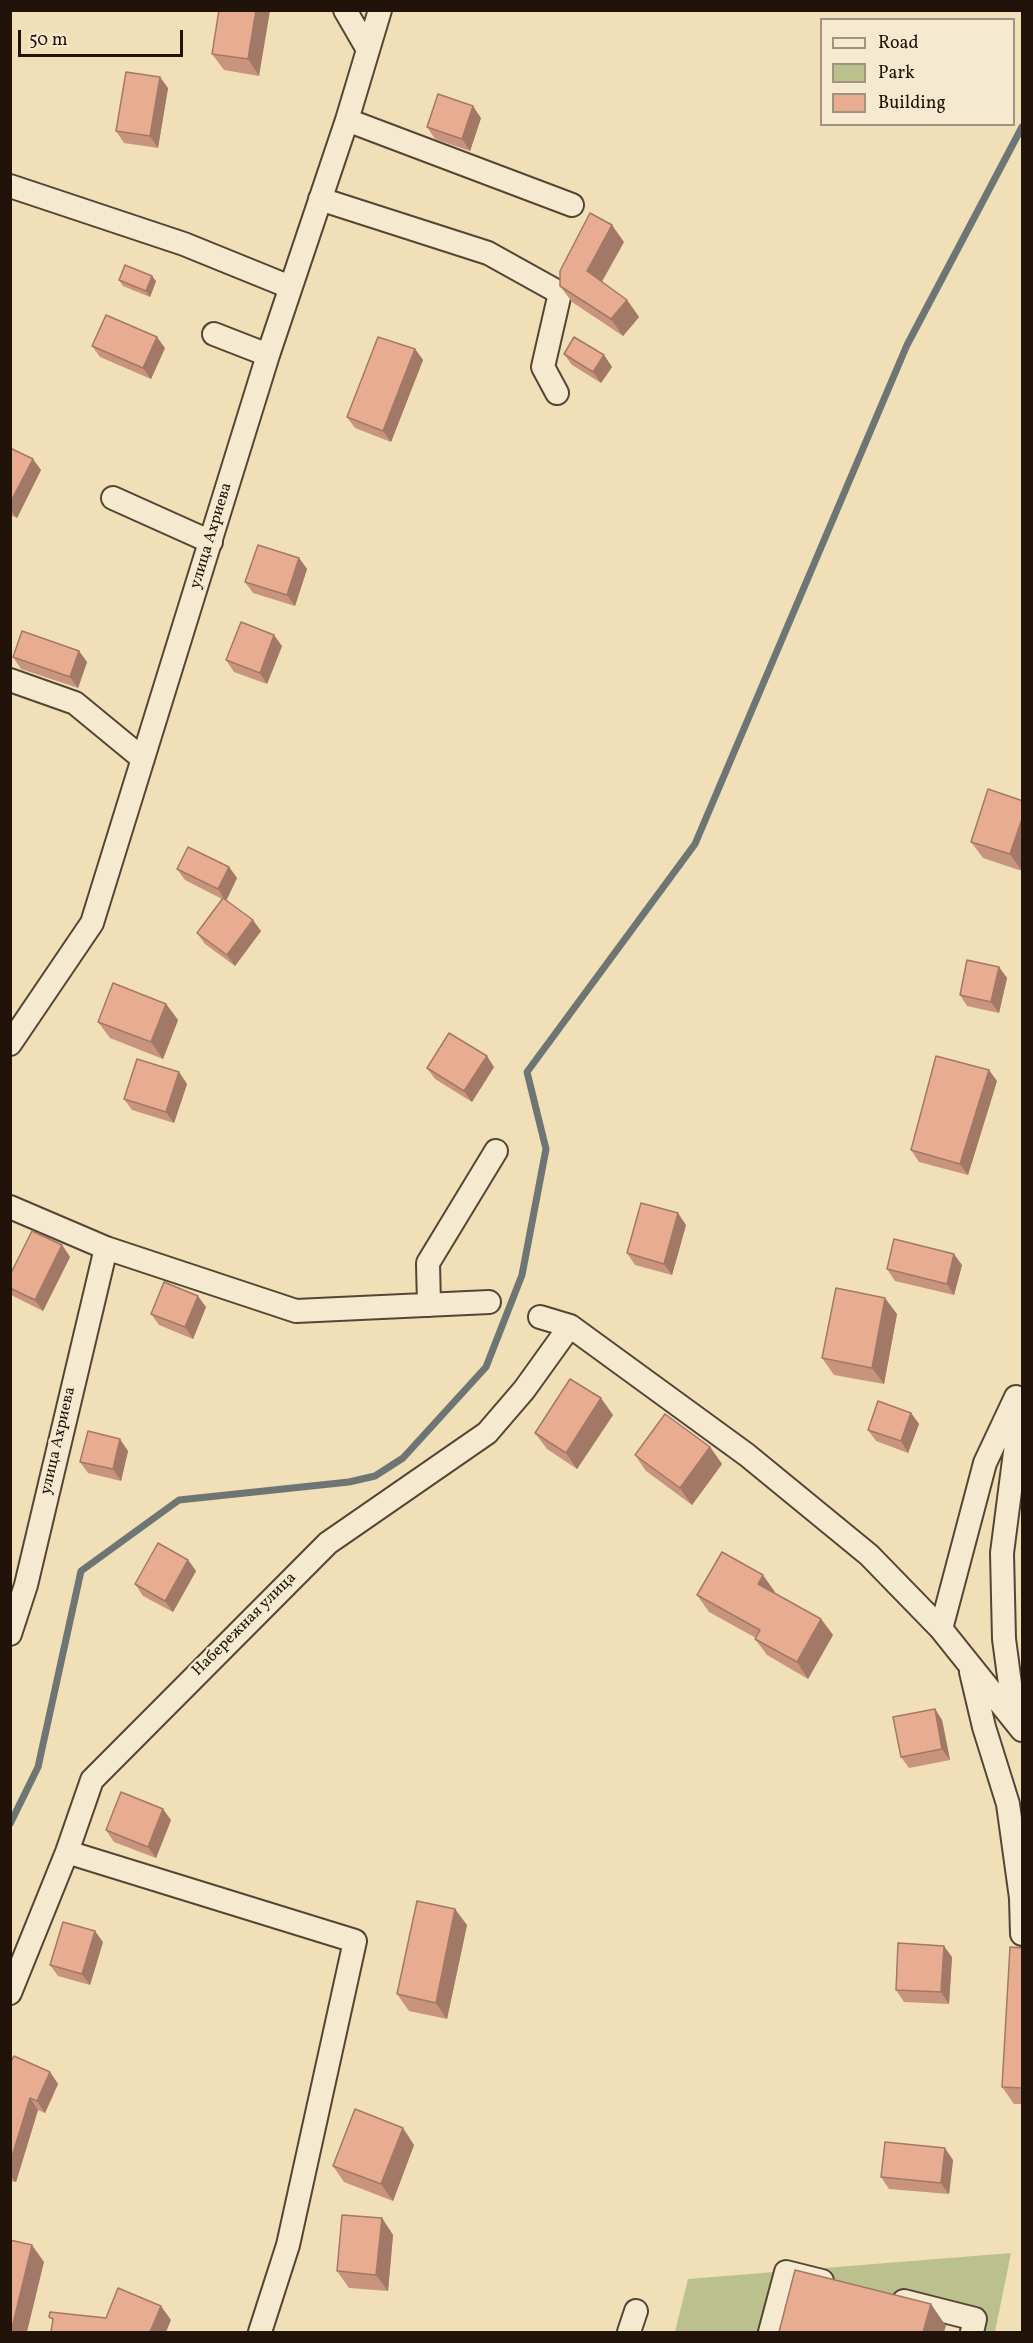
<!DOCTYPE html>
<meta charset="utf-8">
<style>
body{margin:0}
#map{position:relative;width:1033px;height:2343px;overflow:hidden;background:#f0dfb7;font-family:Vollkorn,serif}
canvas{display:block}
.frame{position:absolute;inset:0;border:12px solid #21120a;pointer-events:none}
.legend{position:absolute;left:820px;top:18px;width:195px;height:108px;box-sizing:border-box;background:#f5ead0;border:2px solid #a09481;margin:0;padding:8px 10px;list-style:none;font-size:18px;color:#21120a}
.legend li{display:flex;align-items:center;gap:12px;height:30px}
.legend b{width:30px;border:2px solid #a09481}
.scale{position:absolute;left:18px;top:30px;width:165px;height:27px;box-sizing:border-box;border:3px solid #21120a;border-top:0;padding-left:8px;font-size:18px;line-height:21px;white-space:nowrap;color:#21120a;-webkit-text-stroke:4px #f5ead0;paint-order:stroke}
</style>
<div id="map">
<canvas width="1033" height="2343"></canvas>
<div class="frame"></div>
<ul class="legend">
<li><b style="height:8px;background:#f5ead0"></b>Road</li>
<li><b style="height:16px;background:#bbc18d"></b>Park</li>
<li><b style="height:16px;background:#e8ac91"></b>Building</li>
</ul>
<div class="scale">50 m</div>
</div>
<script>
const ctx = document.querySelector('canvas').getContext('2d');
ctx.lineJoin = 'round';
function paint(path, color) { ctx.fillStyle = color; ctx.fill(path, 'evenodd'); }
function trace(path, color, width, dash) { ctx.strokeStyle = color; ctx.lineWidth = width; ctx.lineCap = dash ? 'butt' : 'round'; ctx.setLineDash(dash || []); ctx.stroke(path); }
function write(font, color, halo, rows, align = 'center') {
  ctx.font = font + ' Vollkorn,serif'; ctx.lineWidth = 5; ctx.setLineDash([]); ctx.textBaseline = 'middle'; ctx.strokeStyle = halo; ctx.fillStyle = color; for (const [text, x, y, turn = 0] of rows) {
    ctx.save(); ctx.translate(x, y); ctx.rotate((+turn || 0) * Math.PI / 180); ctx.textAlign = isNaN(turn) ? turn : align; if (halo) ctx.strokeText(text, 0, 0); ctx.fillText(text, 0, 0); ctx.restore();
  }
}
paint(new Path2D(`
 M 1011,2253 L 995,2332 L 972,2332 L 975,2319 L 770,2332 L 675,2332 L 688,2279 Z`), '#bbc18d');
trace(new Path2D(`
 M 10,1824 L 38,1767 L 81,1571 L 179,1500 L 349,1482 L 375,1476 L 403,1458 L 486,1367 L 522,1275 L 546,1149 L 527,1072 L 695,844 L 907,345 L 1022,127`), '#6d7674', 7);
const minor = new Path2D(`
 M 345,10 L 367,48
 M 347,120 L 572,205
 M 10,186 L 184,244 L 290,287
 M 320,199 L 488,253 L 560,293 L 543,367 L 557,393
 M 214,334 L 268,355
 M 113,498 L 211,542
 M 10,680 L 75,703 L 143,759
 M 10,1044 L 92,923 L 268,355 L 347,120 L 380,10
 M 10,1207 L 106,1248 L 296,1311 L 489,1302
 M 429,1305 L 428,1263 L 496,1151
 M 540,1317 L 570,1326 L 747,1455 L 869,1555 L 941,1629 L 1022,1730
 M 941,1629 L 985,1463 L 1016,1397
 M 10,1634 L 26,1585 L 106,1248
 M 971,1672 L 984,1727 L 1008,1804 L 1021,1898 L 1022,1934
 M 1015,1721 L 1004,1639 L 1002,1553 L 1022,1398
 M 67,1852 L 355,1941 L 288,2245 L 260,2332
 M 10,1993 L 67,1852 L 92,1780 L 328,1543 L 487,1433 L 524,1390 L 570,1326
 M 904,2301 L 975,2319 L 972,2332
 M 629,2332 L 636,2311
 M 770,2332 L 786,2272 L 822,2281`);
trace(minor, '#554535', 26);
trace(minor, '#f5ead0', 22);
paint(new Path2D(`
 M 219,10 L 259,76 L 224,70 L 212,54 Z
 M 168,88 L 158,148 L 124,143 L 116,131 Z
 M 481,118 L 470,151 L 435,139 L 427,127 Z
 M 624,242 L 602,282 L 627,300 L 639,317 L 623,336 L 572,302 L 560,286 Z
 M 119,280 L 156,281 L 150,297 L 123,286 Z
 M 92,346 L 165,348 L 151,379 L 100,357 Z
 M 415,349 L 423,360 L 391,442 L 355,428 L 347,417 Z
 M 564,354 L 604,355 L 612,367 L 601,383 L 572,365 Z
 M 10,448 L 41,470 L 17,518 L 10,515 Z
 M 299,558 L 307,569 L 295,606 L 253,593 L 245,582 Z
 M 282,646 L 267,684 L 234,672 L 226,660 Z
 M 79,651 L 87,662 L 78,688 L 21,669 L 13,657 Z
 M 1023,801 L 1023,869 L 1022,871 L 983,858 L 971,842 Z
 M 229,867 L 237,878 L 226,901 L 261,931 L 235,966 L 205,944 L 197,933 L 222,899 L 185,880 L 177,869 Z
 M 999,967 L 1007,978 L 999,1013 L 967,1006 L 960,995 Z
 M 166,1004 L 178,1020 L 163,1059 L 110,1038 L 98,1022 Z
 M 494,1067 L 472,1102 L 435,1079 L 427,1068 Z
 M 179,1072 L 187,1084 L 174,1123 L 132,1110 L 124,1099 Z
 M 997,1081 L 968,1175 L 919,1162 L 911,1150 Z
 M 686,1225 L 672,1275 L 635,1265 L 627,1253 Z
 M 62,1245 L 70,1257 L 43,1311 L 13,1296 L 10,1292 L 10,1275 Z
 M 962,1265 L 954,1295 L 895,1281 L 887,1269 Z
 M 206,1307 L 193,1339 L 159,1325 L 151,1314 Z
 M 897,1314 L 884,1384 L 834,1375 L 822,1358 Z
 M 911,1413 L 919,1424 L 908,1453 L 876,1441 L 868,1430 Z
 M 613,1415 L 577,1469 L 547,1449 L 535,1433 Z
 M 710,1447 L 722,1464 L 692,1505 L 646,1471 L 635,1455 Z
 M 128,1451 L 121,1481 L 88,1473 L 80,1462 Z
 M 188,1560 L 196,1571 L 173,1612 L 143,1596 L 135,1584 Z
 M 775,1592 L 774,1593 L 821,1619 L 833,1635 L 808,1679 L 767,1655 L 755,1639 L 756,1638 L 709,1612 L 697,1595 Z
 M 935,1709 L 942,1720 L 950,1760 L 909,1768 L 901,1757 Z
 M 171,1820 L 156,1858 L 114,1842 L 106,1830 Z
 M 467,1925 L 447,2019 L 409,2011 L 397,1994 Z
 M 103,1942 L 90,1985 L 58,1976 L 50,1965 Z
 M 1023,1948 L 1023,2104 L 1014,2104 L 1002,2087 Z
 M 952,1957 L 949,2004 L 904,2002 L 896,1990 Z
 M 10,2063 L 50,2072 L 58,2084 L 45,2113 L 38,2110 L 16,2182 L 10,2181 Z
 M 414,2145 L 393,2201 L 344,2182 L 333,2166 Z
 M 953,2160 L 949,2194 L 889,2189 L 881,2177 Z
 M 382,2218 L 393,2235 L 388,2291 L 349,2288 L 337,2271 Z`), '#c8947d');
paint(new Path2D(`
 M 256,10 L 270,11 L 259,76 L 248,59 Z
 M 160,77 L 168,88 L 158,148 L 150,136 Z
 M 473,106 L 481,118 L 470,151 L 462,139 Z
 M 612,225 L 624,242 L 598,288 L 587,271 Z
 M 152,276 L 156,281 L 150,297 L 146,291 Z
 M 627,300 L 639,317 L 623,336 L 611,319 Z
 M 157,337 L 165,348 L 151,379 L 143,368 Z
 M 415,349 L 423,360 L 391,442 L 383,431 Z
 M 604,355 L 612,367 L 601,383 L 593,372 Z
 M 33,459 L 41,470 L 17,518 L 10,509 L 10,503 Z
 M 299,558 L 307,569 L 295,606 L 287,595 Z
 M 274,635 L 282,646 L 267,684 L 260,673 Z
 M 79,651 L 87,662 L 78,688 L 70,677 Z
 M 1023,816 L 1023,869 L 1022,871 L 1010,854 Z
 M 229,867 L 237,878 L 226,901 L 218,889 Z
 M 253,920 L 261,931 L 235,966 L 227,955 Z
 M 999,967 L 1007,978 L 999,1013 L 991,1002 Z
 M 166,1004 L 178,1020 L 163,1059 L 151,1042 Z
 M 487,1056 L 494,1067 L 472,1102 L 464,1091 Z
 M 989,1070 L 997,1081 L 968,1175 L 960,1164 Z
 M 179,1072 L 187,1084 L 174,1123 L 166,1112 Z
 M 678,1213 L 686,1225 L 672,1275 L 664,1264 Z
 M 62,1245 L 70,1257 L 43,1311 L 35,1300 Z
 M 954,1254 L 962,1265 L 954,1295 L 947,1284 Z
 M 198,1296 L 206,1307 L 193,1339 L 185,1327 Z
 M 885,1298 L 897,1314 L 884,1384 L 872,1368 Z
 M 601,1398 L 613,1415 L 577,1469 L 566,1453 Z
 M 911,1413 L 919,1424 L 908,1453 L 901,1441 Z
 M 120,1439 L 128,1451 L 121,1481 L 113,1469 Z
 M 710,1447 L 722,1464 L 692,1505 L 680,1488 Z
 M 188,1560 L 196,1571 L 173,1612 L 165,1601 Z
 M 763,1575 L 775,1592 L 770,1600 L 758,1584 Z
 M 821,1619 L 833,1635 L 808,1679 L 797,1662 Z
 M 935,1709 L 942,1720 L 950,1760 L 942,1749 Z
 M 163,1809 L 171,1820 L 156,1858 L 148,1847 Z
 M 455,1909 L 467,1925 L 447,2019 L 436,2003 Z
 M 95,1931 L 103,1942 L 90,1985 L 82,1974 Z
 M 944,1946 L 952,1957 L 949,2004 L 941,1992 Z
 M 50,2072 L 58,2084 L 45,2113 L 37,2101 Z
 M 30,2098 L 38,2110 L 16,2182 L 10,2175 L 10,2163 Z
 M 403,2128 L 414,2145 L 393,2201 L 381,2184 Z
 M 945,2148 L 953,2160 L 949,2194 L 941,2183 Z
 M 382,2218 L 393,2235 L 388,2291 L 376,2275 Z
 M 32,2245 L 44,2262 L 27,2332 L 11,2332 Z
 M 931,2304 L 946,2326 L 944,2332 L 923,2332 Z
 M 161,2306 L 171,2320 L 166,2332 L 150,2332 Z`), '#a27866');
const building = new Path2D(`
 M 219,10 L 256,10 L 248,59 L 212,54 Z
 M 126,72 L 160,77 L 150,136 L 116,131 Z
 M 438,94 L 473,106 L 462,139 L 427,127 Z
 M 590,213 L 612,225 L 587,271 L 627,300 L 611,319 L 560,286 L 560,271 Z
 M 125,265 L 152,276 L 146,291 L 119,280 Z
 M 106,315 L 157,337 L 143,368 L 92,346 Z
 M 378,337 L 415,349 L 383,431 L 347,417 Z
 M 574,337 L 604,355 L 593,372 L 564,354 Z
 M 10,448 L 33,459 L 10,503 Z
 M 258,545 L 299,558 L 287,595 L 245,582 Z
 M 241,622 L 274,635 L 260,673 L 226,660 Z
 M 22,631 L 79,651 L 70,677 L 13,657 Z
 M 988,789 L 1023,801 L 1023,816 L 1010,854 L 971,842 Z
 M 188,847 L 229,867 L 218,889 L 177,869 Z
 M 223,898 L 253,920 L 227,955 L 197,933 Z
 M 967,960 L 999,967 L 991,1002 L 960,995 Z
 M 113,983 L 166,1004 L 151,1042 L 98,1022 Z
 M 449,1033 L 487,1056 L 464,1091 L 427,1068 Z
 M 936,1056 L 989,1070 L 960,1164 L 911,1150 Z
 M 137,1059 L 179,1072 L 166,1112 L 124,1099 Z
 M 641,1203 L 678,1213 L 664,1264 L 627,1253 Z
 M 32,1231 L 62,1245 L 35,1300 L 10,1288 L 10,1275 Z
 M 894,1239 L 954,1254 L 947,1284 L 887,1269 Z
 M 164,1282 L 198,1296 L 185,1327 L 151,1314 Z
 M 836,1288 L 885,1298 L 872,1368 L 822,1358 Z
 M 570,1379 L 601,1398 L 566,1453 L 535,1433 Z
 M 878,1401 L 911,1413 L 901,1441 L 868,1430 Z
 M 665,1414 L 710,1447 L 680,1488 L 635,1455 Z
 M 88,1431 L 120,1439 L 113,1469 L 80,1462 Z
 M 158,1543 L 188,1560 L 165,1601 L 135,1584 Z
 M 722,1552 L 763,1575 L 758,1584 L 821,1619 L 797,1662 L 755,1639 L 760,1630 L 697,1595 Z
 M 935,1709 L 942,1749 L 901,1757 L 893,1717 Z
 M 121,1792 L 163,1809 L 148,1847 L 106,1830 Z
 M 417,1901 L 455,1909 L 436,2003 L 397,1994 Z
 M 63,1922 L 95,1931 L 82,1974 L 50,1965 Z
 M 898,1943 L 944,1946 L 941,1992 L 896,1990 Z
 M 1010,1947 L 1023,1948 L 1023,2088 L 1002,2087 Z
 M 14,2056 L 50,2072 L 37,2101 L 30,2098 L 10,2163 L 10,2063 Z
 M 355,2109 L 403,2128 L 381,2184 L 333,2166 Z
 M 885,2142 L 945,2148 L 941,2183 L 881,2177 Z
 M 342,2215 L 382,2218 L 376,2275 L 337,2271 Z
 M 10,2240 L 32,2245 L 11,2332 L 10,2332 Z
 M 795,2270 L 931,2304 L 923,2332 L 779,2332 Z
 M 118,2288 L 161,2306 L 150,2332 L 51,2332 L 53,2319 L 49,2317 L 50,2312 L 106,2318 Z`);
paint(building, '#e8ac91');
trace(building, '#a27866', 1.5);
write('16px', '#21120a', '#f5ead0', [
 ["улица Ахриева",212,536,-73],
 ["улица Ахриева",59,1441,-77],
 ["Набережная улица",245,1625,-45]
]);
</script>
